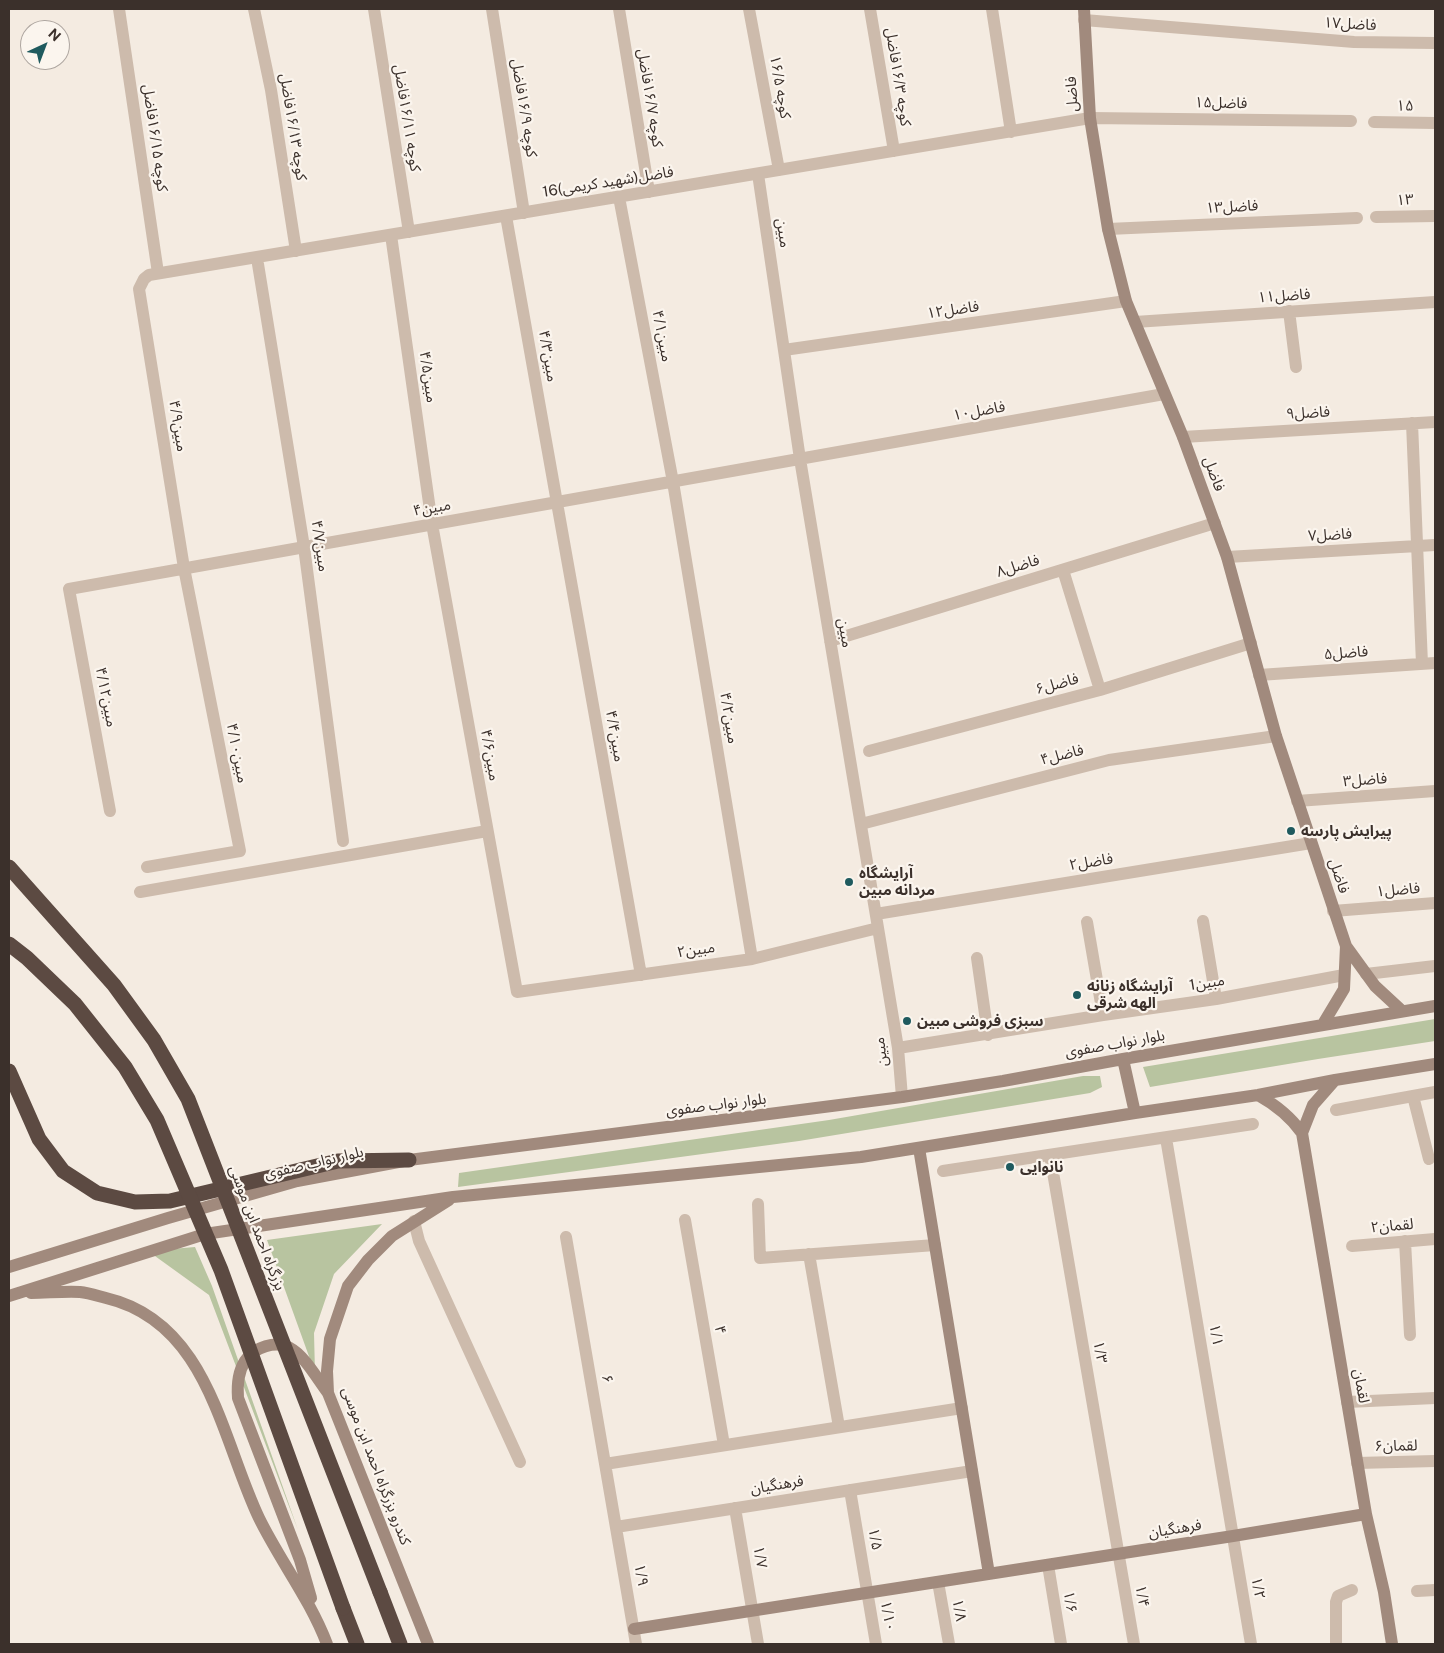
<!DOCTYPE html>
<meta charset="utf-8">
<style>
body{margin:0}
#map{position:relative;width:1444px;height:1653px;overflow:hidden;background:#f4ebe1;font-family:"Public Sans",sans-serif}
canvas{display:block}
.frame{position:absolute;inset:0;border:10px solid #3b302b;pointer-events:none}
.north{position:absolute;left:20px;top:20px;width:50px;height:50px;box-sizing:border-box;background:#fbf5ee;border:1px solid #aea6a0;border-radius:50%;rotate:43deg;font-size:14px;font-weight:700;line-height:20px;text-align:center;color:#3b302b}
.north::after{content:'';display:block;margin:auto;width:18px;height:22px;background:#1f5a5e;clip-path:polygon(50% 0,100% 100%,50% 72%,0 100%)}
</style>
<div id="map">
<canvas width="1444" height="1653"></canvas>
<div class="frame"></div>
<div class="north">N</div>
</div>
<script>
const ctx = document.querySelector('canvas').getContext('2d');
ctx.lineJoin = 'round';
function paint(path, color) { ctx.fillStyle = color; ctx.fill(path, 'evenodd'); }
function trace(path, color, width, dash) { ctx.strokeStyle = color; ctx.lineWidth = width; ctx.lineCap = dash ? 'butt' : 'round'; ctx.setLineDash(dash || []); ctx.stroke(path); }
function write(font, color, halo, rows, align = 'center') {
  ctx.font = font + ' "Public Sans","Noto Sans Arabic",sans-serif'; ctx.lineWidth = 4.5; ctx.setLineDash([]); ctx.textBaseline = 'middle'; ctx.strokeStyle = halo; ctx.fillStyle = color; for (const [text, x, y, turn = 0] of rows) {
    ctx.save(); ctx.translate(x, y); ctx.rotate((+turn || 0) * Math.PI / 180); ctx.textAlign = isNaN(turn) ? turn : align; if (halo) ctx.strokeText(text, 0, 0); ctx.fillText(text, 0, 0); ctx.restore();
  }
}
paint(new Path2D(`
 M 1435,1019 L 1435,1041 L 1318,1059 L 1150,1087 L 1143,1067 Z
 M 1083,1076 L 1100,1076 L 1102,1087 L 1090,1093 L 799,1141 L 458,1187 L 459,1173 L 829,1120 Z
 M 382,1224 L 334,1274 L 314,1333 L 315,1373 L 267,1240 Z
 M 195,1247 L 212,1286 L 298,1530 L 209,1295 L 148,1251 Z`), '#b8c4a0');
trace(new Path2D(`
 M 119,9 L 158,273
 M 254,9 L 271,90 L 296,251
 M 374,9 L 409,232
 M 492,9 L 524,213
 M 619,9 L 649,192
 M 749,9 L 779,170
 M 870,9 L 894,151
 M 992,9 L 1011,132
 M 1084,20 L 1354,42 L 1435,43
 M 1374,122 L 1435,123
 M 758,174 L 800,459 L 898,1048 L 902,1097
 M 619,197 L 673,482 L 752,959
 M 506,216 L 641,975
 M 1376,217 L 1435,216
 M 1108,229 L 1357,218
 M 391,235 L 432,524 L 517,992 L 752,959 L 878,928
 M 257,258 L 304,547 L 343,841
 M 1289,311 L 1296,367
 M 1135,322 L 1435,302
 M 784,350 L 1126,301
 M 1412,423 L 1422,664
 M 1183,437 L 1435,422
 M 1227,557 L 1435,545
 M 1063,570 L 1100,690
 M 830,641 L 1215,523
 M 1259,675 L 1435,663
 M 869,751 L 1100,690 L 1251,643
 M 1297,801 L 1435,791
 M 110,811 L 69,589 L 1164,394
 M 861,824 L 1109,760 L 1276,736
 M 147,867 L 240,851 L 184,568 L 139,289 L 144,279 L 149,275 L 1090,118 L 1351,121
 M 140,892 L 487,831
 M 1333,911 L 1435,903
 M 876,914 L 1311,843
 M 1203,921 L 1216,999
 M 1087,922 L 1103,1015
 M 977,958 L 988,1035
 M 1366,974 L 1435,966
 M 898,1048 L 1103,1015 L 1216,999 L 1344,975
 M 1413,1096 L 1429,1159
 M 1336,1110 L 1435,1092
 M 1166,1138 L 1251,1644
 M 1050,1155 L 1134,1644
 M 943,1171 L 1253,1124
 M 758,1204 L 760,1258 L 935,1245
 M 685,1220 L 724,1445
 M 414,1221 L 419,1241 L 520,1462
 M 566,1237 L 636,1644
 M 1405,1241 L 1410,1335
 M 1352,1246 L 1435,1239
 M 809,1254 L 839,1427
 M 1347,1402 L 1435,1398
 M 1357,1463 L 1435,1461
 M 605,1464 L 962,1408
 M 850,1490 L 876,1644
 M 735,1508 L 758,1644
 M 616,1527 L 972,1471
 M 1048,1565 L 1061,1644
 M 938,1582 L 949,1644
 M 1417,1591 L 1435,1590
 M 1336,1644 L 1336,1602 L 1338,1596 L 1352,1590`), '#cdbbac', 12);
trace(new Path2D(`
 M 1084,9 L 1090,118 L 1108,229 L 1126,301 L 1183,437 L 1227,557 L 1276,736 L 1346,946 L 1375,986 L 1402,1011
 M 1323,1024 L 1344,989 L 1346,946
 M 1123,1059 L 1135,1113
 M 1258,1095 C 1276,1105 1290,1116 1302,1133 L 1366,1514 L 1384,1592 L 1392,1644
 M 1302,1133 L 1313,1105 L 1335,1080
 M 919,1148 L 989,1574
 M 9,1267 L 168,1218 L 297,1181 L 409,1160 L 902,1097 L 1003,1081 L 1123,1059 L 1435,1006
 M 31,1293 C 47,1293 64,1291 80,1292 C 89,1293 98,1296 106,1298 C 208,1322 221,1438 259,1518 C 280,1561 310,1599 327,1644
 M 9,1296 L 205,1234 L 453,1197 L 861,1157 L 1135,1113 L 1258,1095 L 1335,1080 L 1435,1064
 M 311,1598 L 300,1560 L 238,1398 C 237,1385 238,1372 245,1361 C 254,1347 276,1340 290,1348 C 304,1355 318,1380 328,1393
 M 634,1629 L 1233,1536 L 1366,1514
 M 428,1644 L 328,1393 L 327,1371 L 330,1339 L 348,1286 L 368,1260 L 392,1236 L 449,1200`), '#a18a7d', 12);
trace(new Path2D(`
 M 9,1071 L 39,1139 L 63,1171 L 97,1193 L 135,1202 L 170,1201 L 338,1161 L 409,1160
 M 380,1592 L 400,1644
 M 343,1608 L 357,1644`), '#5c4a42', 15);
trace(new Path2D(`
 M 9,867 L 114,985 L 154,1040 L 188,1099 L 380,1592
 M 9,944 L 27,958 L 75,1004 L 125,1067 L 157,1120 L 221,1270 L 343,1608`), '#5c4a42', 15);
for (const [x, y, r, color] of [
 [1291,831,5,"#1f5a5e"],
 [849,882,5,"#1f5a5e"],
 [1077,995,5,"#1f5a5e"],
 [907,1021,5,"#1f5a5e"],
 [1010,1167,5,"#1f5a5e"]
]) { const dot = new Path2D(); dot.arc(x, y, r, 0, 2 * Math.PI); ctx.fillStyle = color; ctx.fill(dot); trace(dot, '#fbf5ee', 2); }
write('15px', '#3b302b', '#fbf5ee', [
 ["۱۷فاضل",1350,24,3],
 ["کوچه ۱۶/۳فاضل",898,77,81],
 ["کوچه ۱۶/۵",780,87,80],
 ["فاضل",1072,94,-93],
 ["کوچه ۱۶/۷فاضل",650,98,81],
 ["۱۵فاضل",1221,103,1],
 ["۱۵",1405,106,1],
 ["کوچه ۱۶/۹فاضل",524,108,81],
 ["کوچه ۱۶/۱۱فاضل",407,118,81],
 ["کوچه ۱۶/۱۳فاضل",293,127,81],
 ["کوچه ۱۶/۱۵فاضل",155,138,82],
 ["16فاضل(شهید کریمی)",608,182,-9],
 ["۱۳",1405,200,-2],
 ["۱۳فاضل",1232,207,-3],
 ["مبین",783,233,82],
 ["۱۱فاضل",1284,296,-4],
 ["۱۲فاضل",953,310,-8],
 ["۴/۱مبین",662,336,79],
 ["۴/۳مبین",548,356,80],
 ["۴/۵مبین",428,377,82],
 ["۱۰فاضل",979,411,-10],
 ["۹فاضل",1308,413,-3],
 ["۴/۹مبین",178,426,81],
 ["فاضل",1214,474,70],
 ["۴مبین",432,508,-10],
 ["۷فاضل",1330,535,-3],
 ["۴/۷مبین",320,546,82],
 ["۸فاضل",1018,566,-17],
 ["مبین",845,633,81],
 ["۵فاضل",1346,653,-4],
 ["۶فاضل",1057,684,-15],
 ["۴/۱۲مبین",106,697,79],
 ["۴/۲مبین",729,718,81],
 ["۴/۴مبین",615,736,80],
 ["۴/۱۰مبین",237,753,79],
 ["۴/۶مبین",490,755,80],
 ["۴فاضل",1062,755,-14],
 ["۳فاضل",1365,780,-4],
 ["۲فاضل",1091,862,-9],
 ["فاضل",1339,876,72],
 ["۱فاضل",1398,890,-5],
 ["۲مبین",696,950,-8],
 ["1مبین",1207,983,-9],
 ["بلوار نواب صفوی",1115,1044,-10],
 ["مبین",881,1052,-97],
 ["بلوار نواب صفوی",716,1105,-7],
 ["بلوار نواب صفوی",314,1163,-13],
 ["۲لقمان",1392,1226,-5],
 ["بزرگراه احمد ابن موسی",257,1228,69],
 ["۴",720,1330,80],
 ["۱/۱",1216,1335,80],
 ["۱/۳",1100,1352,80],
 ["۶",607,1379,80],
 ["لقمان",1361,1386,80],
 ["۶لقمان",1396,1446,-1],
 ["کندرو بزرگراه احمد ابن موسی",376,1466,69],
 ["فرهنگیان",777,1485,-9],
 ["فرهنگیان",1175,1529,-9],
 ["۱/۵",875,1539,80],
 ["۱/۷",760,1557,80],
 ["۱/۹",641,1575,80],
 ["۱/۲",1258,1588,80],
 ["۱/۴",1142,1596,80],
 ["۱/۶",1070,1602,81],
 ["۱/۸",959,1610,80],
 ["۱/۱۰",888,1616,80]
]);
write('bold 15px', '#3b302b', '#fbf5ee', [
 ["پیرایش پارسه",1301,831],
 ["آرایشگاه",859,873],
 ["مردانه مبین",859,890],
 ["آرایشگاه زنانه",1087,986],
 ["الهه شرقی",1087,1003],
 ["سبزی فروشی مبین",917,1021],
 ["نانوایی",1020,1167]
], 'left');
</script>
